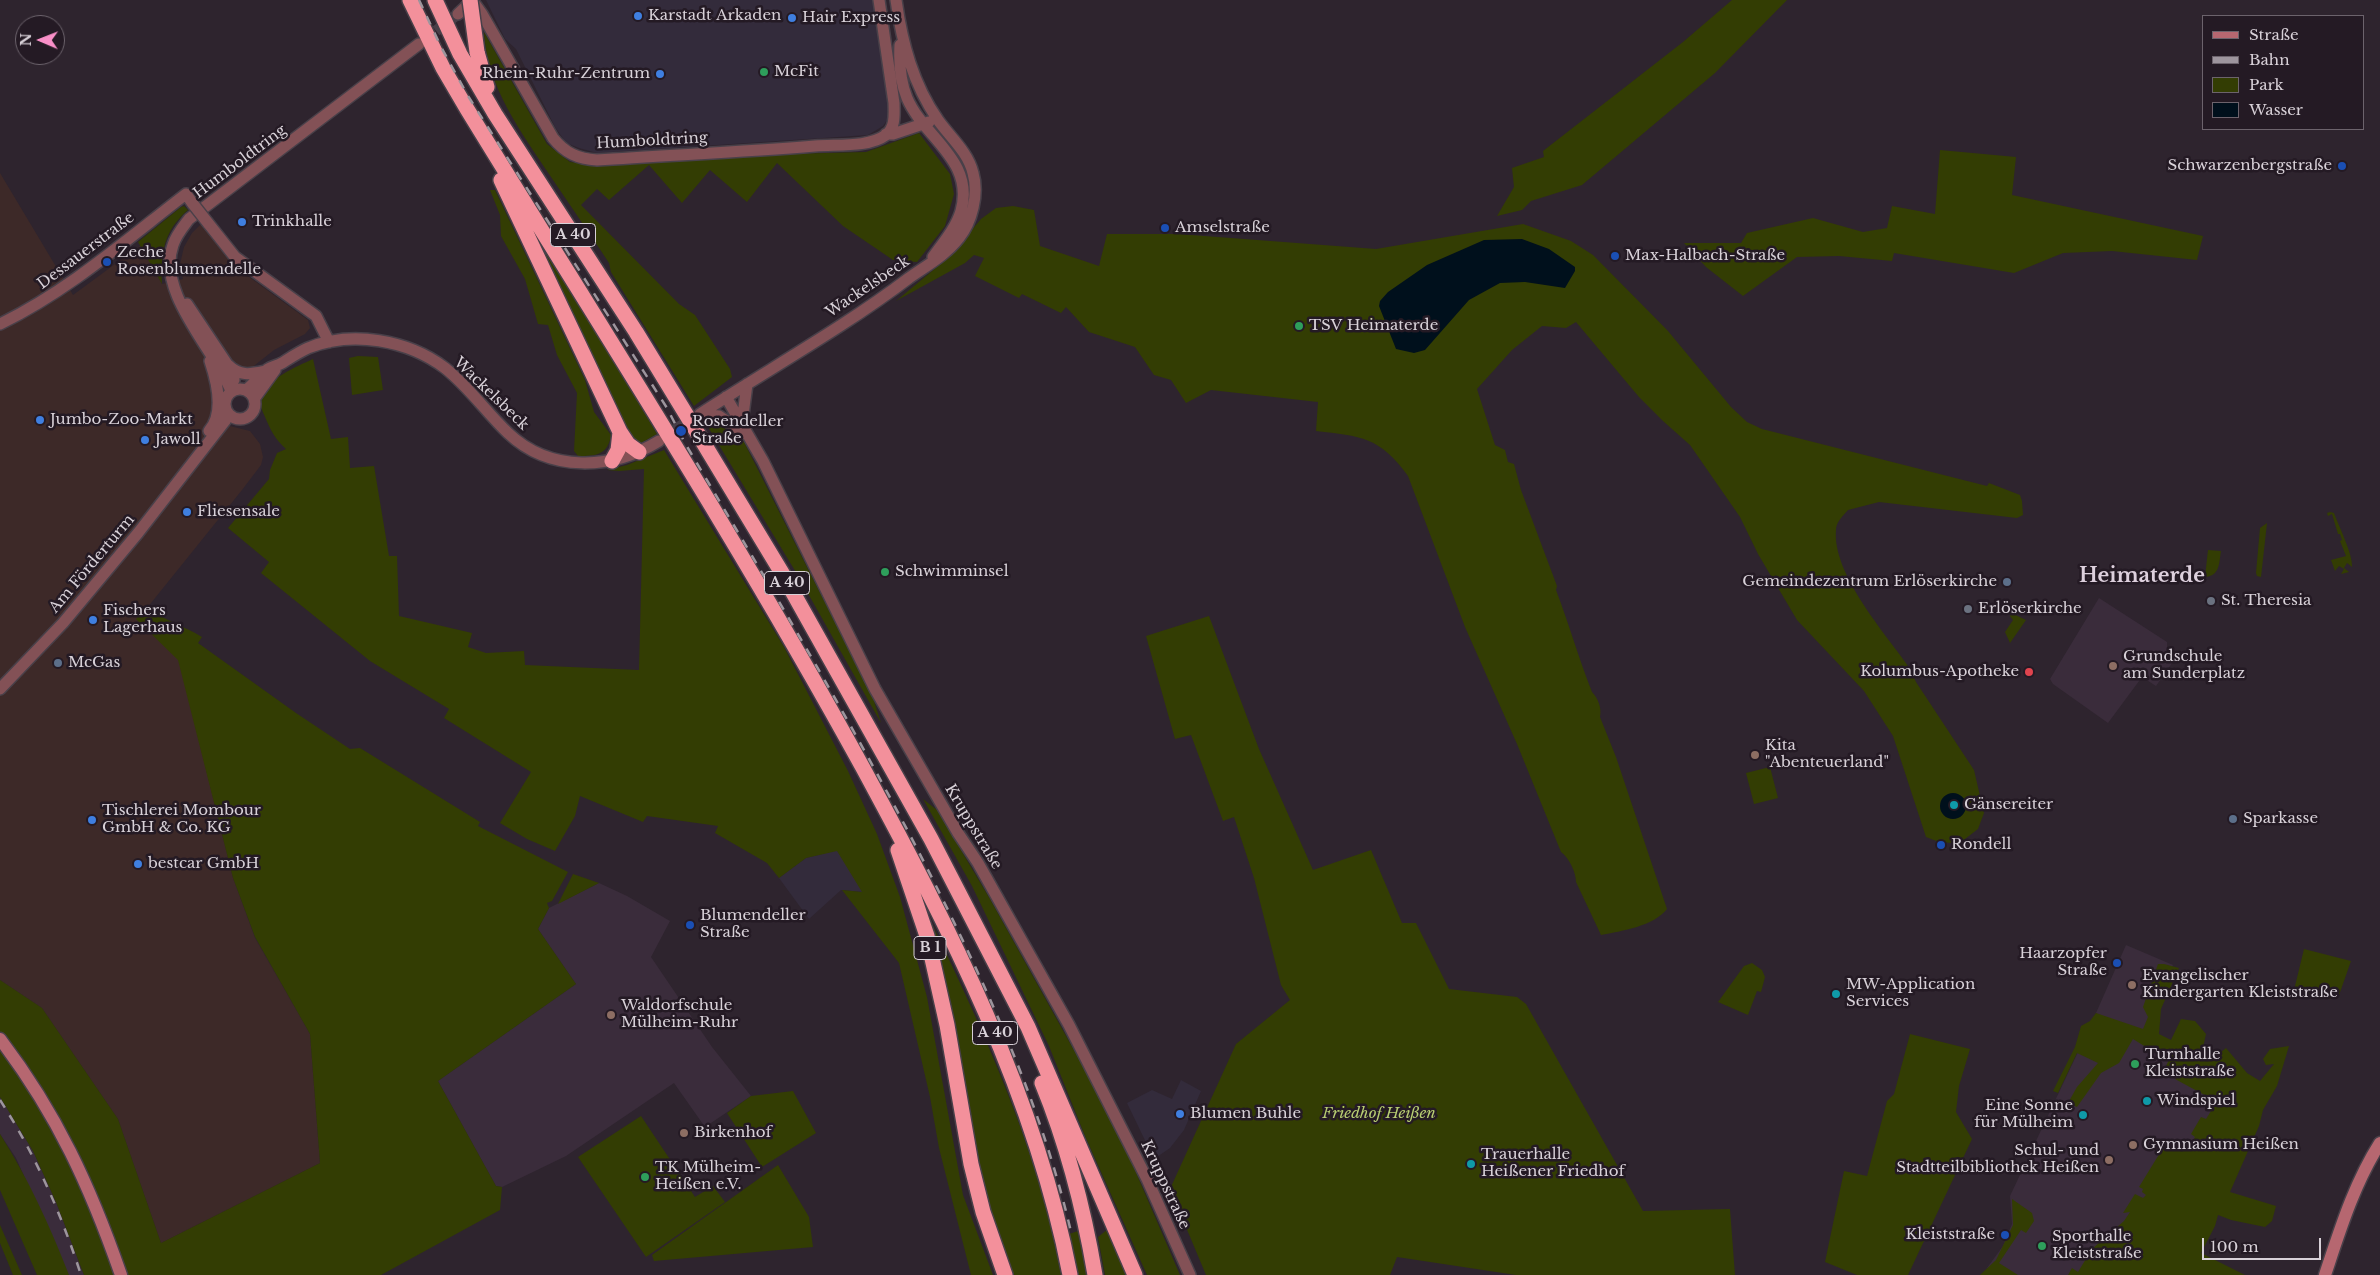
<!DOCTYPE html>
<meta charset="utf-8">
<style>
body{margin:0}
#map{position:relative;width:2380px;height:1275px;overflow:hidden;background:#2e242e;font-family:"Libre Baskerville",serif}
canvas{display:block}
.legend{position:absolute;left:2202px;top:15px;width:162px;height:115px;box-sizing:border-box;background:#241a24;border:1px solid #6c636c;margin:0;padding:6px 9px;list-style:none;font-size:15px;color:#d8d1d8}
.legend li{display:flex;align-items:center;gap:10px;height:25px}
.legend b{width:25px;border:1px solid #6c636c}
.north{position:absolute;left:15px;top:15px;width:50px;height:50px;box-sizing:border-box;background:#241a24;border:1px solid #6c636c;border-radius:50%;rotate:271deg;font-size:14px;font-weight:700;line-height:20px;text-align:center;color:#d8d1d8}
.north::after{content:'';display:block;margin:auto;width:18px;height:22px;background:#f98fc8;clip-path:polygon(50% 0,100% 100%,50% 72%,0 100%)}
.scale{position:absolute;left:2202px;top:1238px;width:119px;height:22px;box-sizing:border-box;border:2px solid #d8d1d8;border-top:0;padding-left:6px;font-size:15px;line-height:18px;white-space:nowrap;color:#d8d1d8;-webkit-text-stroke:4px #241a24;paint-order:stroke}
</style>
<div id="map">
<canvas width="2380" height="1275"></canvas>
<ul class="legend">
<li><b style="height:6px;background:#b66770"></b>Straße</li>
<li><b style="height:6px;background:#9d959d"></b>Bahn</li>
<li><b style="height:14px;background:#333d03"></b>Park</li>
<li><b style="height:14px;background:#00101c"></b>Wasser</li>
</ul>
<div class="north">N</div>
<div class="scale">100 m</div>
</div>
<script>
const ctx = document.querySelector('canvas').getContext('2d');
ctx.lineJoin = 'round';
function paint(path, color) { ctx.fillStyle = color; ctx.fill(path, 'evenodd'); }
function trace(path, color, width, dash) { ctx.strokeStyle = color; ctx.lineWidth = width; ctx.lineCap = dash ? 'butt' : 'round'; ctx.setLineDash(dash || []); ctx.stroke(path); }
function write(font, color, halo, rows, align = 'center') {
  ctx.font = font + ' "Libre Baskerville",serif'; ctx.lineWidth = 5; ctx.setLineDash([]); ctx.textBaseline = 'middle'; ctx.strokeStyle = halo; ctx.fillStyle = color; for (const [text, x, y, turn = 0] of rows) {
    ctx.save(); ctx.translate(x, y); ctx.rotate((+turn || 0) * Math.PI / 180); ctx.textAlign = isNaN(turn) ? turn : align; if (halo) ctx.strokeText(text, 0, 0); ctx.fillText(text, 0, 0); ctx.restore();
  }
}
paint(new Path2D(`
 M 486,0 L 874,0 L 890,116 L 883,126 L 868,135 L 597,153 L 579,148 L 566,143 L 555,127 L 516,49 L 505,39 Z
 M 837,850 L 863,892 L 841,890 L 809,919 L 779,878 L 806,858 Z
 M 1181,1080 L 1201,1091 L 1184,1130 L 1170,1148 L 1154,1159 L 1127,1103 L 1152,1090 L 1172,1099 Z`), '#332b3b');
paint(new Path2D(`
 M 0,173 L 73,295 L 141,245 L 162,284 L 183,279 L 180,264 L 184,247 L 192,233 L 201,224 L 228,258 L 241,271 L 308,320 L 310,328 L 305,334 L 274,350 L 250,369 L 236,367 L 231,360 L 208,372 L 214,409 L 210,421 L 250,431 L 260,444 L 263,457 L 261,465 L 242,490 L 147,608 L 198,642 L 179,660 L 233,878 L 255,938 L 310,1034 L 320,1163 L 161,1243 L 118,1119 L 42,1008 L 0,980 Z`), '#3d2928');
paint(new Path2D(`
 M 2099,598 L 2167,642 L 2167,650 L 2177,656 L 2156,686 L 2142,677 L 2108,723 L 2053,684 L 2050,679 Z
 M 599,883 L 627,896 L 670,921 L 651,957 L 712,1047 L 751,1096 L 705,1127 L 674,1083 L 566,1156 L 502,1187 L 496,1186 L 438,1081 L 576,984 L 538,929 L 549,908 Z
 M 2126,945 L 2173,965 L 2144,1034 L 2259,1084 L 2101,1275 L 2001,1275 L 1987,1268 L 2003,1246 L 2012,1224 L 2010,1196 L 2096,1014 L 2108,1020 L 2096,1013 Z
 M 0,1097 L 33,1151 L 56,1202 L 84,1275 L 68,1275 L 16,1158 L 0,1134 Z`), '#3a2c3b');
paint(new Path2D(`
 M 1732,0 L 1787,0 L 1715,73 L 1582,185 L 1531,201 L 1522,210 L 1497,216 L 1514,187 L 1512,168 L 1544,157 L 1543,151 L 1683,42 Z
 M 484,32 L 547,144 L 570,162 L 601,166 L 786,154 L 866,152 L 919,133 L 950,174 L 954,194 L 945,226 L 917,262 L 893,260 L 843,226 L 777,163 L 747,202 L 710,170 L 682,203 L 649,165 L 609,200 L 597,189 L 581,205 L 679,304 L 695,315 L 730,369 L 732,377 L 694,406 L 611,272 L 609,263 C 590,234 570,205 551,177 C 521,132 487,87 484,32 Z
 M 1940,150 L 2016,157 L 2012,195 L 2203,236 L 2197,260 L 2112,251 L 2063,253 L 2014,273 L 1894,253 L 1892,261 L 1839,256 L 1797,257 L 1743,296 L 1706,267 L 1684,243 L 1741,243 L 1747,233 L 1813,218 L 1863,232 L 1887,228 L 1892,206 L 1935,214 Z
 M 490,190 L 495,190 L 585,380 L 594,412 L 611,435 C 608,455 596,456 578,456 L 574,451 L 577,393 L 557,355 L 548,325 L 538,324 L 525,279 L 501,236 L 500,215 Z
 M 184,206 L 188,210 C 163,232 161,252 162,284 L 138,242 L 181,207 Z
 M 1013,206 L 1034,210 L 1040,246 L 1099,266 L 1107,234 L 1178,234 L 1376,249 L 1523,224 L 1571,241 L 1593,255 L 1668,331 L 1731,407 L 1747,422 L 1762,429 L 1987,486 L 1989,483 L 2020,495 L 2022,501 L 2023,515 L 2017,518 L 1879,502 L 1848,510 C 1843,516 1836,522 1836,530 C 1832,573 1884,632 1909,667 L 1916,682 L 1974,770 L 1984,813 L 1978,829 L 1965,839 L 1952,843 L 1939,842 L 1926,837 L 1893,736 L 1864,691 L 1797,620 L 1758,554 L 1740,517 L 1690,445 L 1663,421 L 1639,397 L 1576,322 L 1566,328 L 1542,326 L 1512,350 L 1477,389 L 1495,445 L 1505,450 L 1508,462 L 1514,464 L 1521,490 L 1557,586 L 1556,590 C 1569,624 1579,659 1592,692 C 1598,698 1602,708 1600,717 L 1616,757 L 1667,909 C 1654,926 1622,931 1601,935 L 1576,882 C 1576,872 1569,858 1561,852 L 1517,744 L 1465,627 L 1408,476 C 1380,437 1361,436 1316,431 L 1318,402 L 1211,390 L 1186,403 L 1171,380 L 1154,375 L 1135,347 L 1089,332 L 1066,307 L 1061,313 L 1022,294 L 1019,298 L 975,276 L 984,258 L 974,255 L 965,263 L 896,301 L 949,257 L 981,219 L 996,208 Z
 M 527,218 L 657,434 L 641,443 L 629,439 Z
 M 358,356 L 378,357 L 383,390 L 352,395 L 349,358 Z
 M 313,359 L 331,439 L 348,437 L 350,468 L 374,466 L 389,556 L 397,556 L 399,616 L 472,633 L 468,647 L 486,653 L 524,651 L 525,665 L 639,670 L 644,469 L 619,471 L 607,470 L 627,465 L 664,450 L 784,647 L 848,771 L 877,834 L 900,897 L 927,997 L 963,1195 L 993,1275 L 971,1275 L 939,1148 L 930,1097 L 899,963 L 842,890 L 862,892 L 837,851 L 806,858 L 779,878 L 767,863 L 715,833 L 718,826 L 647,816 L 643,822 L 580,796 L 575,816 L 555,851 L 527,839 L 500,823 L 531,772 L 444,718 L 449,709 L 370,661 L 261,573 L 269,562 L 228,528 L 269,479 L 270,470 L 277,453 L 286,449 C 275,439 271,431 265,417 C 263,412 259,405 261,399 C 267,378 296,367 313,359 Z
 M 709,420 L 718,422 L 744,442 L 873,698 L 881,723 L 797,574 L 705,422 Z
 M 2330,512 L 2334,513 C 2339,527 2353,554 2352,567 L 2347,563 L 2344,568 L 2349,572 L 2341,574 L 2344,569 L 2339,566 L 2335,571 L 2331,560 L 2346,556 L 2340,541 L 2342,540 L 2340,534 L 2338,534 L 2332,514 L 2328,516 L 2327,513 Z
 M 2267,523 L 2261,577 L 2257,576 L 2256,573 L 2260,528 Z
 M 2208,550 L 2221,551 C 2219,563 2220,576 2205,577 Z
 M 147,608 C 164,620 184,626 202,637 L 198,643 L 296,713 L 350,749 L 360,748 L 480,822 L 478,826 L 568,872 L 552,901 L 547,903 L 549,908 L 538,929 L 576,984 L 438,1081 L 496,1186 L 502,1187 L 500,1210 L 381,1275 L 84,1275 L 56,1202 L 33,1151 L 0,1097 L 0,980 L 42,1008 L 118,1119 L 161,1243 L 320,1163 L 310,1034 L 255,937 L 233,878 L 178,660 L 136,619 Z
 M 2011,613 L 2026,620 L 2010,643 L 2005,632 L 2013,620 L 2010,616 Z
 M 1209,616 L 1259,749 L 1313,870 L 1371,850 L 1402,923 L 1416,923 L 1449,989 L 1517,997 L 1526,1004 L 1643,1211 L 1730,1209 L 1735,1275 L 1516,1275 L 1397,1257 L 1390,1275 L 1206,1275 L 1170,1189 L 1236,1044 L 1290,1000 L 1281,985 L 1254,878 L 1234,817 L 1223,821 L 1191,735 L 1175,739 L 1146,636 Z
 M 1770,767 L 1778,798 L 1754,804 L 1746,773 Z
 M 923,799 L 937,810 L 990,899 L 1116,1126 L 1180,1275 L 1147,1275 L 1085,1136 L 1049,1046 L 972,886 Z
 M 573,874 L 599,883 L 558,904 Z
 M 920,899 C 979,1021 1037,1142 1061,1275 L 1012,1275 L 994,1232 L 974,1154 L 957,1036 Z
 M 2304,949 L 2351,961 L 2338,998 L 2333,999 L 2298,993 L 2295,986 Z
 M 1752,963 L 1762,970 L 1765,977 L 1761,992 L 1757,991 L 1748,1015 L 1718,1002 L 1744,966 Z
 M 2158,964 L 2164,964 L 2179,968 L 2161,1009 L 2159,1034 L 2171,1040 L 2181,1019 L 2195,1021 L 2206,1034 L 2202,1052 L 2215,1057 L 2226,1048 L 2247,1073 L 2260,1081 L 2274,1064 L 2266,1065 L 2263,1059 L 2270,1049 L 2289,1046 L 2277,1086 L 2263,1110 L 2259,1126 L 2230,1192 L 2276,1206 L 2272,1221 L 2265,1227 L 2231,1220 L 2218,1215 L 2215,1226 L 2201,1253 L 2245,1275 L 2068,1275 L 2072,1268 L 2078,1272 L 2092,1249 L 2124,1221 L 2130,1212 L 2123,1213 L 2135,1194 L 2143,1198 L 2146,1195 L 2142,1192 L 2143,1189 L 2139,1187 L 2166,1143 L 2180,1151 L 2185,1143 L 2190,1146 L 2195,1137 L 2191,1134 L 2201,1117 L 2206,1119 L 2211,1111 L 2207,1108 L 2212,1099 L 2175,1079 L 2177,1077 L 2167,1071 L 2166,1066 L 2171,1056 L 2167,1055 L 2162,1057 L 2133,1039 L 2119,1063 L 2101,1073 L 2077,1107 L 2068,1103 L 2077,1087 L 2098,1063 L 2077,1053 L 2058,1093 L 2053,1091 L 2075,1047 L 2081,1026 L 2090,1021 L 2096,1013 L 2143,1029 L 2148,1017 L 2143,1007 Z
 M 1910,1034 L 1970,1049 L 1959,1086 L 1956,1112 L 1972,1139 L 1908,1275 L 1857,1275 L 1825,1262 L 1844,1171 L 1867,1176 L 1887,1101 L 1894,1094 Z
 M 793,1091 L 816,1133 L 762,1167 L 727,1113 L 751,1096 Z
 M 641,1116 L 695,1197 L 713,1186 L 725,1202 L 646,1257 L 578,1157 Z
 M 0,1134 C 28,1178 50,1226 69,1275 L 37,1275 L 0,1190 Z
 M 778,1165 L 809,1217 L 813,1247 L 654,1261 L 652,1255 Z
 M 2012,1199 L 2032,1213 L 2034,1221 L 2026,1233 L 2021,1230 L 1999,1263 L 2018,1275 L 1980,1275 L 1996,1260 L 2013,1225 Z
 M 0,1224 L 0,1225 L 22,1275 L 13,1275 L 0,1243 Z
 M 1108,1229 L 1128,1275 L 1105,1275 L 1098,1237 Z
 M 1078,1231 L 1087,1275 L 1076,1275 L 1069,1234 Z`), '#333d03');
paint(new Path2D(`
 M 1522,239 L 1549,249 L 1575,267 L 1575,271 L 1565,288 L 1525,282 L 1500,283 L 1469,300 L 1425,350 L 1414,353 L 1396,349 L 1379,306 L 1380,301 L 1388,292 L 1427,265 L 1484,240 Z
 M1940 806a13 13 0 1 1 26 0a13 13 0 1 1-26 0Z`), '#00101c');
trace(new Path2D(`
 M 423,41 L 458,14
 M 661,439 L 696,416`), '#483e48', 11, [11, 5.5]);
const tertiary = new Path2D(`
 M 472,0 L 482,14 L 553,138 C 565,153 578,159 597,160 C 670,155 742,152 815,146 C 836,144 868,148 886,135 C 896,127 894,114 894,103 L 879,0
 M 458,14 L 473,0
 M 900,45 C 899,63 900,81 907,98 C 924,138 975,160 961,211 C 956,228 943,243 933,257
 M 886,134 L 893,134 L 929,122
 M 208,223 L 235,257 L 316,316 L 329,342
 M 187,304 L 227,364 L 234,380
 M 0,324 C 68,291 126,240 186,194 L 193,204
 M 228,365 C 240,377 251,374 266,371
 M225 404a15 15 0 1 1 30 0a15 15 0 1 1-30 0Z
 M 246,390 C 254,384 260,375 268,369 C 272,366 277,366 282,363 C 290,358 299,352 308,348 C 352,330 408,340 445,368 C 469,387 486,412 508,433 C 550,473 612,470 659,441
 M 231,391 C 215,350 156,293 173,245 C 176,235 183,227 189,219 L 419,44
 M 726,397 L 763,461 L 875,689 L 958,833 L 978,863 L 1069,1025 L 1147,1179 L 1190,1275
 M 254,399 L 275,370
 M 700,414 C 769,369 843,328 909,278 C 926,266 946,255 959,238 C 972,222 979,194 973,173 C 968,152 950,137 938,120 C 913,84 902,43 896,0
 M 700,414 L 719,416 L 746,434
 M 742,423 L 747,384
 M 209,431 C 225,413 217,382 210,361
 M 0,689 L 63,623 L 138,533 L 225,421 L 228,414`);
const secondary = new Path2D(`
 M 0,1039 C 57,1114 90,1186 121,1275
 M 2325,1275 C 2340,1230 2354,1184 2380,1143`);
const motorway = new Path2D(`
 M 410,0 L 443,68 L 467,109 C 601,328 740,543 863,768 C 950,929 1035,1093 1070,1275
 M 435,0 L 460,54 L 495,114 L 636,332 L 692,424 L 782,573 L 931,839 L 1028,1027 L 1135,1275
 M 477,52 L 487,87
 M 501,180 L 620,432 L 628,444 L 639,452
 M 612,461 L 618,450 L 620,432
 M 898,850 L 927,936 L 947,1025 L 971,1164 L 983,1212 L 1005,1275
 M 1042,1083 C 1067,1144 1084,1210 1095,1275`);
trace(tertiary, '#494049', 14);
trace(secondary, '#494049', 15);
trace(motorway, '#494049', 18);
trace(tertiary, '#835156', 11);
trace(secondary, '#b66770', 12);
trace(motorway, '#f3909b', 15);
trace(new Path2D(`
 M 419,0 L 441,47 L 468,96 L 667,408 L 685,443 C 776,597 869,749 948,910 C 999,1014 1045,1119 1071,1232
 M 0,1100 C 35,1154 61,1213 81,1275`), '#9d959d', 2.5, [9, 9]);
const tertiaryBridge = new Path2D(`
 M 193,204 L 208,223`);
const motorwayBridge = new Path2D(`
 M 470,0 L 477,52`);
trace(tertiaryBridge, '#494049', 14, []);
trace(motorwayBridge, '#494049', 18, []);
trace(tertiaryBridge, '#835156', 11);
trace(motorwayBridge, '#f3909b', 15);
for (const [x, y, r, color] of [
 [638,16,5,"#3f7fe0"],
 [792,18,5,"#3f7fe0"],
 [764,72,5,"#2e9e5b"],
 [660,74,5,"#3f7fe0"],
 [2342,166,5,"#1a4fb4"],
 [242,222,5,"#3f7fe0"],
 [1165,228,5,"#1a4fb4"],
 [1615,256,5,"#1a4fb4"],
 [107,262,5,"#1a4fb4"],
 [1299,326,5,"#2e9e5b"],
 [40,420,5,"#3f7fe0"],
 [681,431,6,"#1a4fb4"],
 [145,440,5,"#3f7fe0"],
 [187,512,5,"#3f7fe0"],
 [885,572,5,"#2e9e5b"],
 [2007,582,5,"#5c6f8a"],
 [2211,601,5,"#6b7280"],
 [1968,609,5,"#6b7280"],
 [93,620,5,"#3f7fe0"],
 [58,663,5,"#5c6f8a"],
 [2113,666,5,"#8d6e63"],
 [2029,672,5,"#e0444e"],
 [1755,755,5,"#8d6e63"],
 [1954,805,5,"#0f9aa8"],
 [2233,819,5,"#5c6f8a"],
 [92,820,5,"#3f7fe0"],
 [1941,845,5,"#1a4fb4"],
 [138,864,5,"#3f7fe0"],
 [690,925,5,"#1a4fb4"],
 [2117,963,5,"#1a4fb4"],
 [2132,985,5,"#8d6e63"],
 [1836,994,5,"#0f9aa8"],
 [611,1015,5,"#8d6e63"],
 [2135,1064,5,"#2e9e5b"],
 [2147,1101,5,"#0f9aa8"],
 [1180,1114,5,"#3f7fe0"],
 [2083,1115,5,"#0f9aa8"],
 [684,1133,5,"#8d6e63"],
 [2133,1145,5,"#8d6e63"],
 [2109,1160,5,"#8d6e63"],
 [1471,1164,5,"#0f9aa8"],
 [645,1177,5,"#2e9e5b"],
 [2005,1235,5,"#1a4fb4"],
 [2042,1246,5,"#2e9e5b"]
]) { const dot = new Path2D(); dot.arc(x, y, r, 0, 2 * Math.PI); ctx.fillStyle = color; ctx.fill(dot); trace(dot, '#241a24', 2); }
for (const [x, y, w] of [
 [573,235,45],
 [787,583,45],
 [930,948,32],
 [995,1033,45]
]) { const box = new Path2D(); box.roundRect(x - w / 2, y - 11.5, w, 23, 4); ctx.fillStyle = '#241a24'; ctx.fill(box); trace(box, '#d8d1d8', 1); }
write('bold 14px', '#d8d1d8', null, [
 ["A 40",573,235],
 ["A 40",787,583],
 ["B 1",930,948],
 ["A 40",995,1033]
]);
write('15px', '#d8d1d8', '#241a24', [
 ["Karstadt Arkaden",648,16],
 ["Hair Express",802,18],
 ["McFit",774,72],
 ["Rhein-Ruhr-Zentrum",650,74,"right"],
 ["Schwarzenbergstraße",2332,166,"right"],
 ["Trinkhalle",252,222],
 ["Amselstraße",1175,228],
 ["Zeche",117,253],
 ["Rosenblumendelle",117,270],
 ["Max-Halbach-Straße",1625,256],
 ["TSV Heimaterde",1309,326],
 ["Jumbo-Zoo-Markt",50,420],
 ["Rosendeller",692,422],
 ["Straße",692,439],
 ["Jawoll",155,440],
 ["Fliesensale",197,512],
 ["Schwimminsel",895,572],
 ["Gemeindezentrum Erlöserkirche",1997,582,"right"],
 ["St. Theresia",2221,601],
 ["Erlöserkirche",1978,609],
 ["Fischers",103,611],
 ["Lagerhaus",103,628],
 ["Grundschule",2123,657],
 ["am Sunderplatz",2123,674],
 ["McGas",68,663],
 ["Kolumbus-Apotheke",2019,672,"right"],
 ["Kita",1765,746],
 ["\"Abenteuerland\"",1765,763],
 ["Gänsereiter",1964,805],
 ["Tischlerei Mombour",102,811],
 ["GmbH & Co. KG",102,828],
 ["Sparkasse",2243,819],
 ["Rondell",1951,845],
 ["bestcar GmbH",148,864],
 ["Blumendeller",700,916],
 ["Straße",700,933],
 ["Haarzopfer",2107,954,"right"],
 ["Straße",2107,971,"right"],
 ["Evangelischer",2142,976],
 ["Kindergarten Kleiststraße",2142,993],
 ["MW-Application",1846,985],
 ["Services",1846,1002],
 ["Waldorfschule",621,1006],
 ["Mülheim-Ruhr",621,1023],
 ["Turnhalle",2145,1055],
 ["Kleiststraße",2145,1072],
 ["Windspiel",2157,1101],
 ["Eine Sonne",2073,1106,"right"],
 ["für Mülheim",2073,1123,"right"],
 ["Blumen Buhle",1190,1114],
 ["Birkenhof",694,1133],
 ["Gymnasium Heißen",2143,1145],
 ["Schul- und",2099,1151,"right"],
 ["Stadtteilbibliothek Heißen",2099,1168,"right"],
 ["Trauerhalle",1481,1155],
 ["Heißener Friedhof",1481,1172],
 ["TK Mülheim-",655,1168],
 ["Heißen e.V.",655,1185],
 ["Kleiststraße",1995,1235,"right"],
 ["Sporthalle",2052,1237],
 ["Kleiststraße",2052,1254]
], 'left');
write('15px', '#d8d1d8', '#241a24', [
 ["Humboldtring",652,141,-3],
 ["Humboldtring",240,162,-37],
 ["Dessauerstraße",86,251,-37],
 ["Wackelsbeck",868,287,-34],
 ["Wackelsbeck",491,394,44],
 ["Am Förderturm",92,564,-50],
 ["Kruppstraße",973,827,59],
 ["Kruppstraße",1165,1185,65]
]);
write('italic 15px', '#b8ce72', '#241a24', [
 ["Friedhof Heißen",1379,1114]
]);
write('bold 20px', '#ddd0dd', '#241a24', [
 ["Heimaterde",2142,576]
]);
</script>
